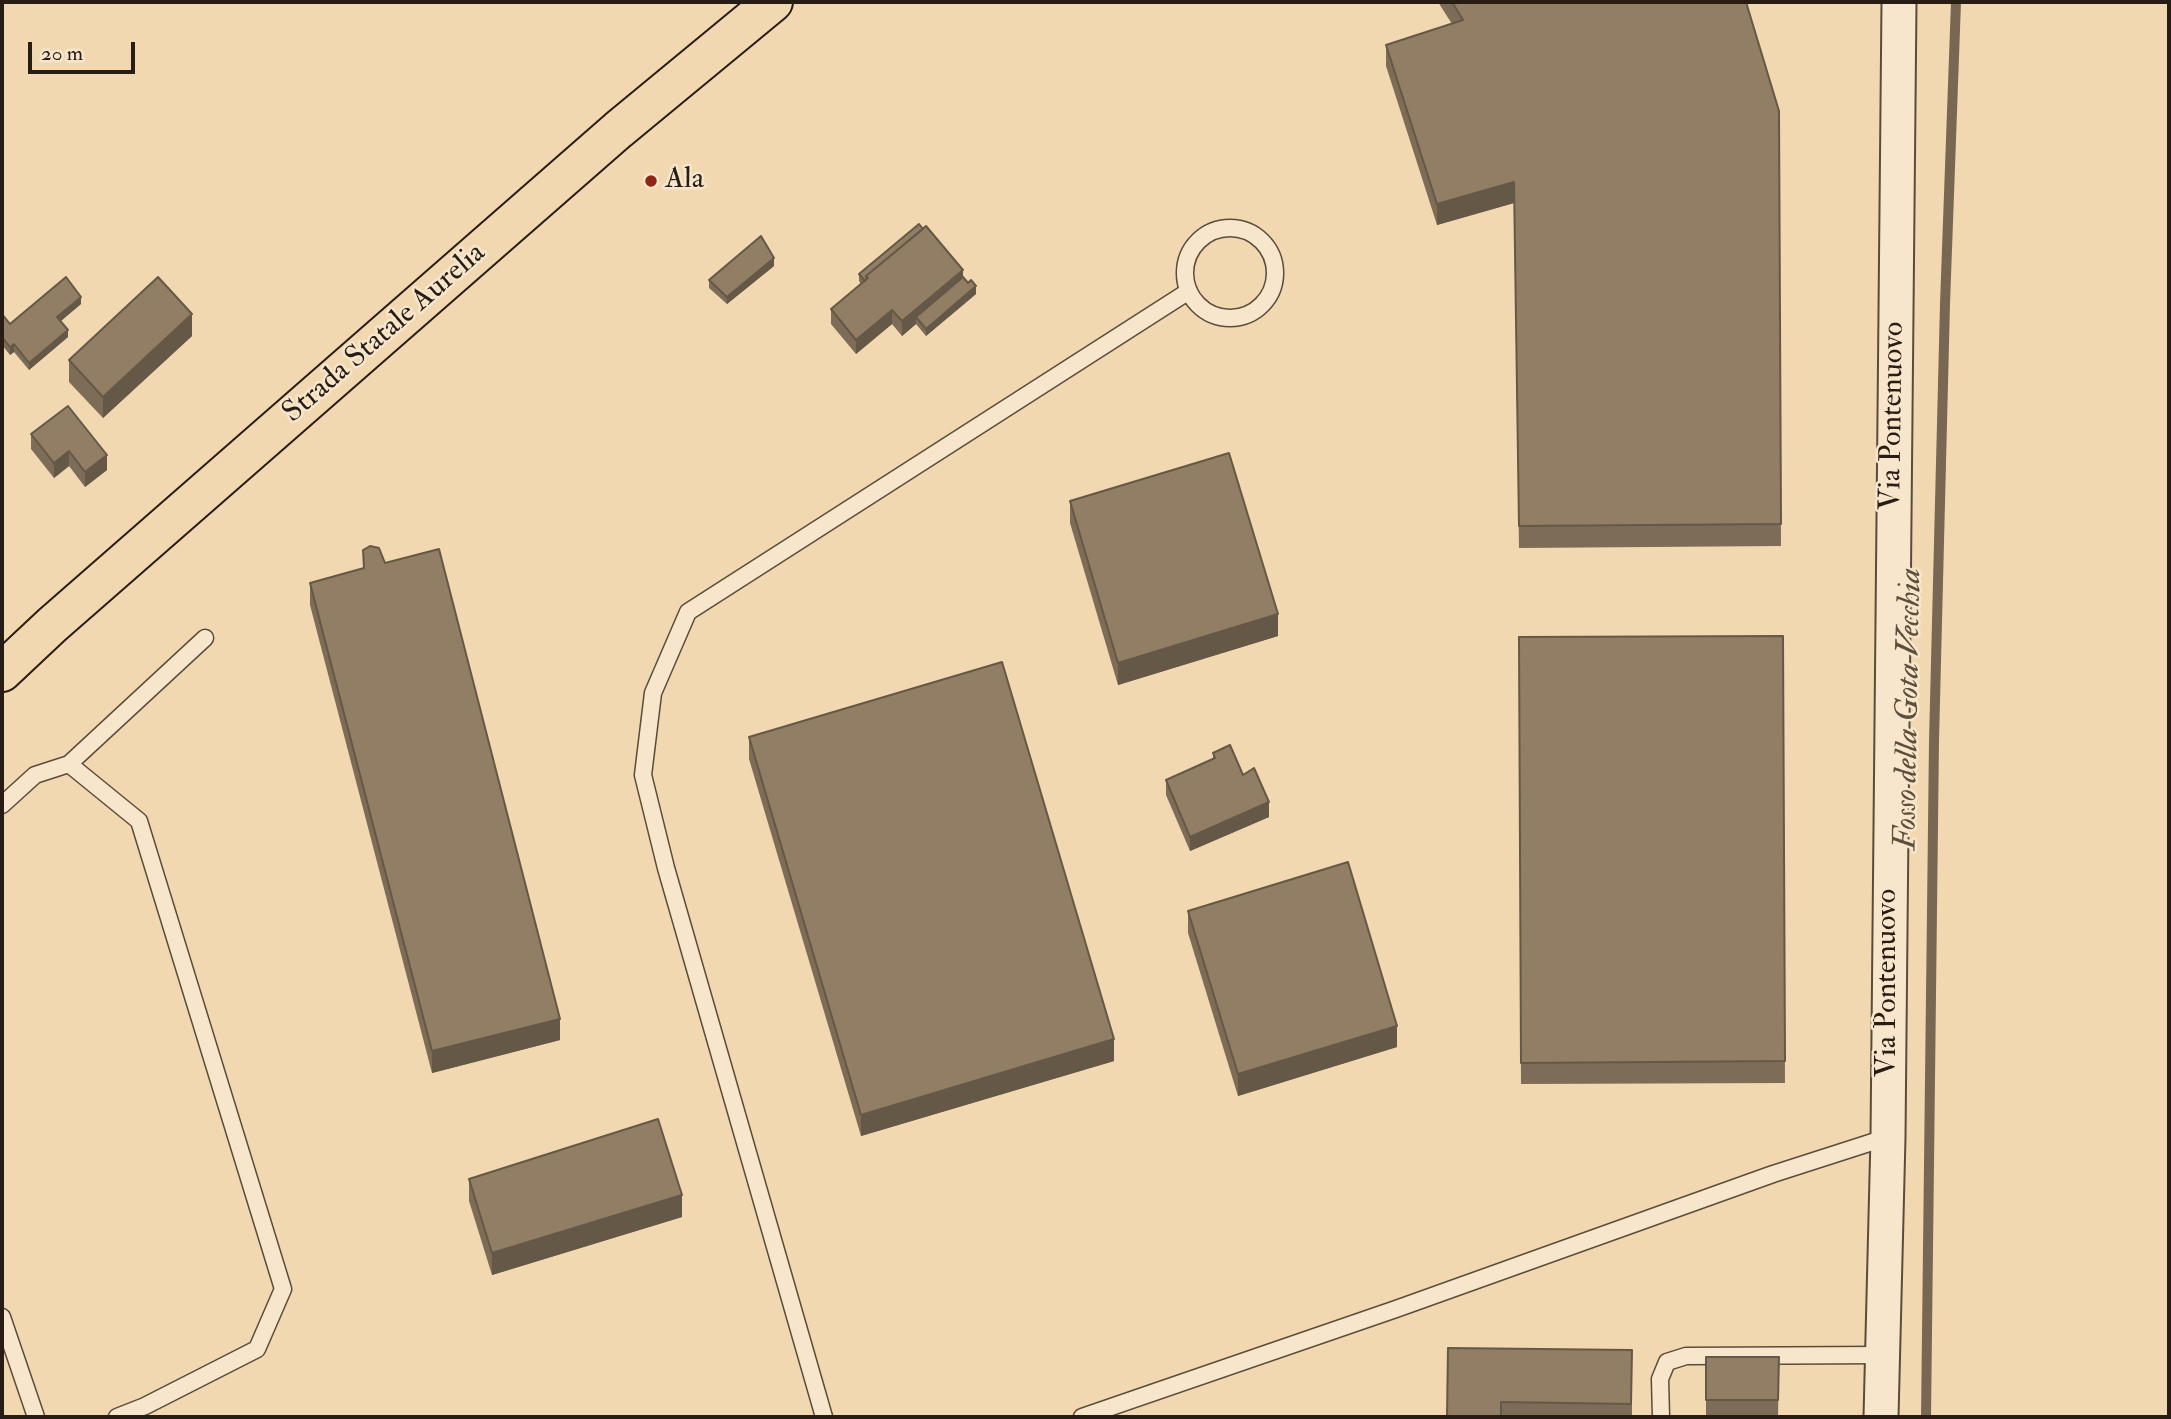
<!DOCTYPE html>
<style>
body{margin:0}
#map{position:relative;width:2171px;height:1419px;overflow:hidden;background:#f2d8b0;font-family:"IM FELL Double Pica",serif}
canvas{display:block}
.frame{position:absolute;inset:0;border:4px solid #281d14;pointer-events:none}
.scale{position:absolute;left:28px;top:42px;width:107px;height:32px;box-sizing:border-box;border:4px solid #281d14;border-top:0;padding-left:9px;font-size:21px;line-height:24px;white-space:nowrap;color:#281d14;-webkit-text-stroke:5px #f7e6cc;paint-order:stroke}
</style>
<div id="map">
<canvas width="2171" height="1419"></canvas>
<div class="frame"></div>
<div class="scale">20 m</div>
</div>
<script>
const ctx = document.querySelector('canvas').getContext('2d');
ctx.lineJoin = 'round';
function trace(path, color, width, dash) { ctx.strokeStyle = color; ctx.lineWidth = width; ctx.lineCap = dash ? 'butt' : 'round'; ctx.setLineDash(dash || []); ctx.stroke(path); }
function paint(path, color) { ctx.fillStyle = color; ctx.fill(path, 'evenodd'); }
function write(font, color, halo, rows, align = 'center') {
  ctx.font = font + ' "IM FELL Double Pica",serif'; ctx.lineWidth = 5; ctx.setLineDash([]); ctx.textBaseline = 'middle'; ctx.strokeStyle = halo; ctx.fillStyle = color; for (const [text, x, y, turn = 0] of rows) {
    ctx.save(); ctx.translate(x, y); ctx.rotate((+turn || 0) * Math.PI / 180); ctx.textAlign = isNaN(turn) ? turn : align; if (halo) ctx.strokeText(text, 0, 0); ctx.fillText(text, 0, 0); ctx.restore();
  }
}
trace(new Path2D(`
 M 1926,1417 L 1934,741 L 1945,304 L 1956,2`), '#786752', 10);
const lane = new Path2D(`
 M1185 273a45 45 0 1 1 90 0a45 45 0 1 1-90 0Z
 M 69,764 L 139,821 L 283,1289 L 257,1349 L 145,1406 L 117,1417
 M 2,805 L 35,775 L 69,764 L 205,638
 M 2,1317 L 36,1417
 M 824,1417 L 666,868 L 643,775 L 653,693 L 688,612 L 1189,291
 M 1082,1417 L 1396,1309 L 1773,1174 L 1888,1137
 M 1661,1417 L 1660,1379 L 1667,1362 L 1686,1356 L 1883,1355`);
const street = new Path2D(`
 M 1881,1417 L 1888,1137 L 1899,2`);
const primary = new Path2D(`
 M 2,672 L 52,625 L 618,130 L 773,2`);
trace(lane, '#5a4c3b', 19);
trace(street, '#5a4c3b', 37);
trace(primary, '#281d14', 42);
trace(lane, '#f7e6cc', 16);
trace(street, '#f7e6cc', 33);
trace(primary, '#f2d8b0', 38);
paint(new Path2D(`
 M 1438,2 L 1746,2 L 1779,111 L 1781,546 L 1519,548 L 1514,203 L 1437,225 L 1386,66 L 1386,45 L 1452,24 Z
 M 774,266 L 727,304 L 709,288 L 709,280 Z
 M 859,274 L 963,277 L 976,294 L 926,336 L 916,324 L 902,336 L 892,324 L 856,354 L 831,324 L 831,309 L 861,284 L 859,281 Z
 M 81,304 L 61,321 L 68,337 L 29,370 L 14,352 L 10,355 L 2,345 L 2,314 L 10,324 Z
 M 192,336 L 103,418 L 69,382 L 69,360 Z
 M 68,406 L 107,470 L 85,487 L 69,466 L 54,478 L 31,449 L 31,434 Z
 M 1070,501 L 1278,636 L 1118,685 L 1070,523 Z
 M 363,550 L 560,1040 L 432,1073 L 310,605 L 310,583 L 363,569 Z
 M 1783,636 L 1785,1083 L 1521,1084 L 1519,637 Z
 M 749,737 L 1114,1061 L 861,1136 L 749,759 Z
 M 1213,753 L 1243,775 L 1269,817 L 1190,851 L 1166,795 L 1166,780 L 1213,759 Z
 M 1188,911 L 1397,1047 L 1238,1096 L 1188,933 Z
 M 469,1179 L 682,1217 L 492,1275 L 469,1201 Z
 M 1632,1350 L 1632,1417 L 1447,1417 Z
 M 1706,1357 L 1779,1357 L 1778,1417 L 1706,1417 Z`), '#7d6c57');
paint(new Path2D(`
 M 1514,182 L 1514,203 L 1437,225 L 1437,204 Z
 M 774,258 L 774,266 L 727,304 L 727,297 Z
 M 963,270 L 963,284 L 916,317 L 916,324 L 902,336 L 902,321 Z
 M 976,286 L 976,294 L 926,336 L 926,329 Z
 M 81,297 L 81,304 L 57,324 L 57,317 Z
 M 892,310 L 892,324 L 856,354 L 856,340 Z
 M 192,314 L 192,336 L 103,418 L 103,397 Z
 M 68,330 L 68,337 L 29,370 L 29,363 Z
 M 14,344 L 14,352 L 10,355 L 10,347 Z
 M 69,451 L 69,466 L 54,478 L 54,463 Z
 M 107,455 L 107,470 L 85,487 L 85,472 Z
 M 1278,614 L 1278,636 L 1118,685 L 1118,663 Z
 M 1269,802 L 1269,817 L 1190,851 L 1190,837 Z
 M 560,1019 L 560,1040 L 432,1073 L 432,1051 Z
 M 1397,1026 L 1397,1047 L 1238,1096 L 1238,1074 Z
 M 1114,1039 L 1114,1061 L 861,1136 L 861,1115 Z
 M 682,1195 L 682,1217 L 492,1275 L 492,1253 Z`), '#665847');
const building = new Path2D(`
 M 1452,2 L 1746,2 L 1779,111 L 1781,524 L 1519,526 L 1514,182 L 1437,204 L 1386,45 L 1463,20 Z
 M 919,224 L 923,229 L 866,276 L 866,279 L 865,281 L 859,274 Z
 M 926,226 L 963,270 L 902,321 L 892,310 L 856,340 L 831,309 L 868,278 L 866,276 Z
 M 761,236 L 774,258 L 727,297 L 709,280 Z
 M 66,277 L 81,297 L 57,317 L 68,330 L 29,363 L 14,344 L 10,347 L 2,337 L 2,314 L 10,324 Z
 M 158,277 L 192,314 L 103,397 L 69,360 Z
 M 963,277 L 968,283 L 971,280 L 976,286 L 926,329 L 916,317 Z
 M 68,406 L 107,455 L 85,472 L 69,451 L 54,463 L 31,434 Z
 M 1229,453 L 1278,614 L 1118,663 L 1070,501 Z
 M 370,546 L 379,548 L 385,563 L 439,549 L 560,1019 L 432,1051 L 310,583 L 364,568 L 363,550 Z
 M 1783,636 L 1785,1061 L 1521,1063 L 1519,637 Z
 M 1002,662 L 1114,1039 L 861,1115 L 749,737 Z
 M 1230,745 L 1243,775 L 1254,768 L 1269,802 L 1190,837 L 1166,780 L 1215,758 L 1213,753 Z
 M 1348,862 L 1397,1026 L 1238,1074 L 1188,911 Z
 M 658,1119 L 682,1195 L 492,1253 L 469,1179 Z
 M 1448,1348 L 1632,1350 L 1631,1404 L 1501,1402 L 1501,1417 L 1447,1417 Z
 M 1706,1357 L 1779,1357 L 1778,1400 L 1706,1400 Z`);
paint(building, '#917e65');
trace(building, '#665847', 2);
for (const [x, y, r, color] of [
 [651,181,7,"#8f2418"]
]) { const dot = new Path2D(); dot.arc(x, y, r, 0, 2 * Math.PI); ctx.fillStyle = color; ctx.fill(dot); trace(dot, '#f7e6cc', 2.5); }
write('30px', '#281d14', '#f7e6cc', [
 ["Ala",665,181]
], 'left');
write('30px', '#281d14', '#f7e6cc', [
 ["Strada Statale Aurelia",385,334,-41],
 ["Via Pontenuovo",1894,416,-89],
 ["Via Pontenuovo",1889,983,-90]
]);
write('italic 32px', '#5d4e3d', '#f7e6cc', [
 ["Fosso della Gota Vecchia",1910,709,-89]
]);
</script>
